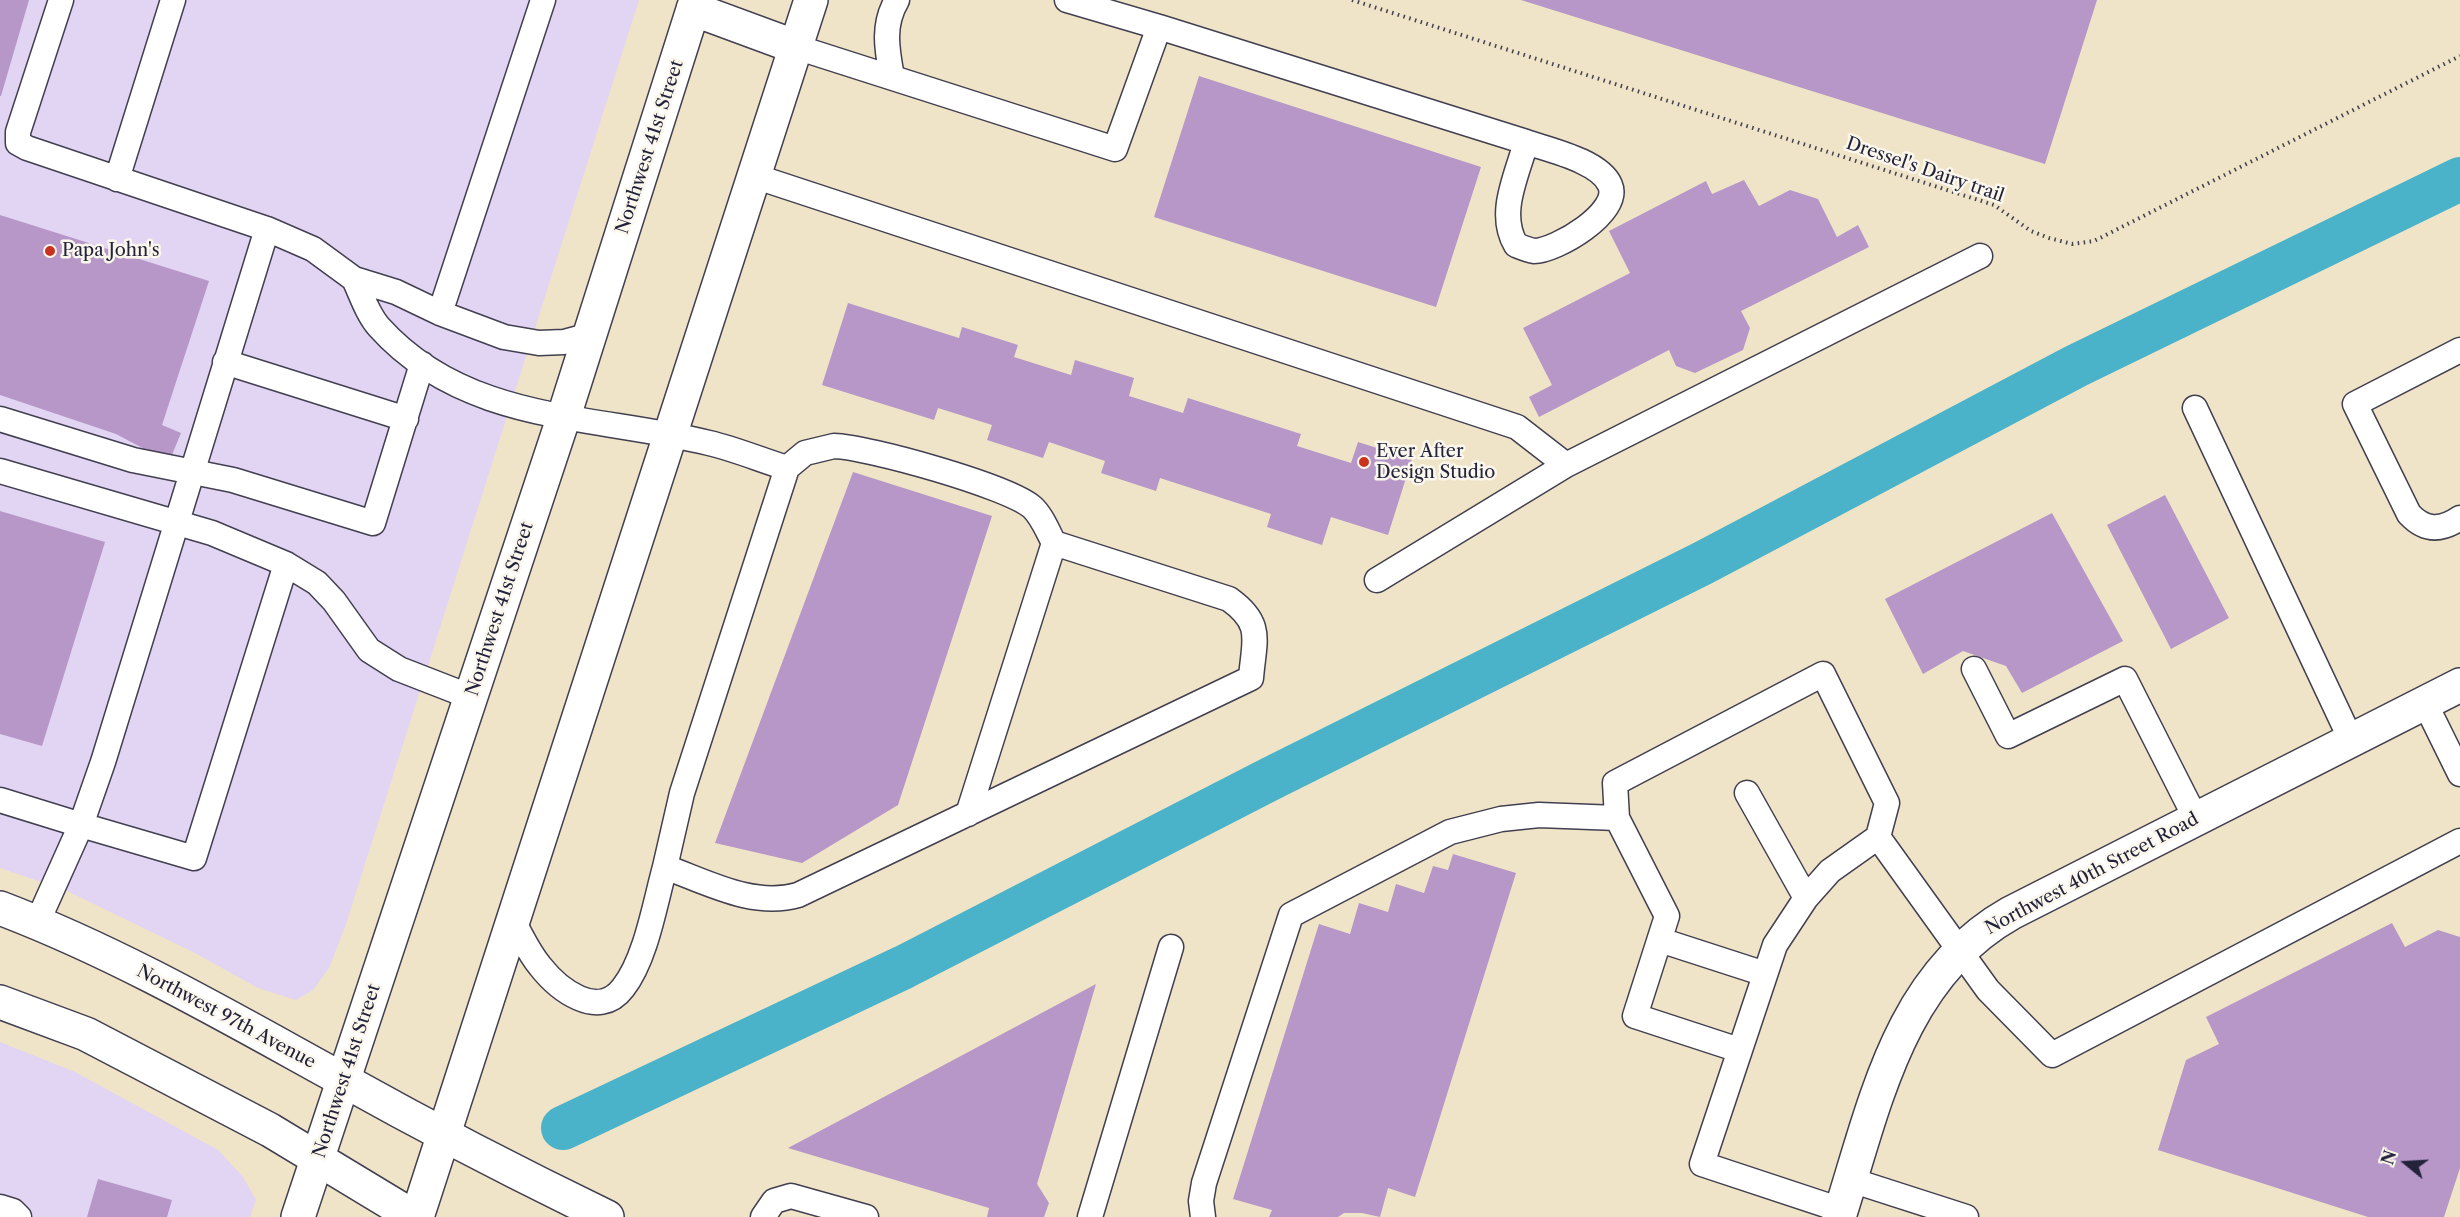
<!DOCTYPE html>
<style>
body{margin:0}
#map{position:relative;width:2460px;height:1217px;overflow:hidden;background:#efe4c7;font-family:"Libre Caslon Text",serif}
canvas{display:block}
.north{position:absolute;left:2376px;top:1133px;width:60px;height:60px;-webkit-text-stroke:4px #fbf7ec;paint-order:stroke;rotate:288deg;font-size:16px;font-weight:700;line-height:24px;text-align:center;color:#22223b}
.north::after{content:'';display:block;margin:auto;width:21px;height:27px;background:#22223b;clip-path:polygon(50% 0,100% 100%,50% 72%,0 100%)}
</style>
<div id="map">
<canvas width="2460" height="1217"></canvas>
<div class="north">N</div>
</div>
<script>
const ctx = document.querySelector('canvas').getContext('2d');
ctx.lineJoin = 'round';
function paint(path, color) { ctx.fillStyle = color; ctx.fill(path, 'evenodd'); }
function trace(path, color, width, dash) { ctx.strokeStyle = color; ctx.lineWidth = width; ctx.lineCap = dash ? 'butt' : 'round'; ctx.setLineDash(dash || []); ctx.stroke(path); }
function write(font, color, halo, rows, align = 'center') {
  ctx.font = font + ' "Libre Caslon Text",serif'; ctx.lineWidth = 5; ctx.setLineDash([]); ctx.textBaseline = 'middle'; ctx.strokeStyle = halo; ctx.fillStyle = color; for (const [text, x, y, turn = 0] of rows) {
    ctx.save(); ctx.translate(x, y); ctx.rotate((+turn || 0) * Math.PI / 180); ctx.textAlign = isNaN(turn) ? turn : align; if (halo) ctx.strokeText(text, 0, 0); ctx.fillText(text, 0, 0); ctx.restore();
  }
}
paint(new Path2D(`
 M 0,0 L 639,0 L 346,924 L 329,968 L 313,990 L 296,1000 L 258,988 L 195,953 L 65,890 L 0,868 Z
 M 0,1042 L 75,1072 L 218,1150 L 243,1177 L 256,1200 L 250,1217 L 0,1217 Z`), '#e2d4f3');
trace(new Path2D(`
 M 563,1128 L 904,967 L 1272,778 L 1703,563 L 2076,366 L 2460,179`), '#4ab2c9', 44);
paint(new Path2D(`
 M 0,0 L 29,0 L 1,96 L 0,96 Z
 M 1521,0 L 2097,0 L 2045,164 Z
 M 1199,76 L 1481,167 L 1436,307 L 1154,217 Z
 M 1744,180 L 1759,206 L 1790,190 L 1818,199 L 1837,237 L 1858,225 L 1869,247 L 1741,311 L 1750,328 L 1743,350 L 1695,373 L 1676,366 L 1669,350 L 1539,417 L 1529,397 L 1552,385 L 1523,328 L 1630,273 L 1609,231 L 1706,181 L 1712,194 Z
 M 0,215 L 209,281 L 162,425 L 181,433 L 169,462 L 116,434 L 0,395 Z
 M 848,303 L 959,338 L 962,327 L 1018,345 L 1014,357 L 1071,375 L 1075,360 L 1134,378 L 1129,396 L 1183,413 L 1188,398 L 1301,434 L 1297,446 L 1351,463 L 1358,442 L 1412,459 L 1388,535 L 1331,517 L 1322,545 L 1267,527 L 1271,514 L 1160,478 L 1156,491 L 1101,473 L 1105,461 L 1049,442 L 1043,458 L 987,440 L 992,425 L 938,408 L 934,420 L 822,385 Z
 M 853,472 L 992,516 L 898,805 L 802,863 L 715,843 Z
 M 2165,495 L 2229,618 L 2171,649 L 2107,525 Z
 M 0,511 L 105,542 L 42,746 L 0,734 Z
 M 2052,513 L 2123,641 L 2022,693 L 2006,666 L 1963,651 L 1923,674 L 1885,599 Z
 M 1453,854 L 1516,873 L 1415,1197 L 1388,1188 L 1380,1217 L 1362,1213 L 1344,1213 L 1338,1217 L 1269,1217 L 1272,1210 L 1233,1199 L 1319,924 L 1350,934 L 1359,903 L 1388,912 L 1396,884 L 1424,893 L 1433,866 L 1448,870 Z
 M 2392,923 L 2405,947 L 2438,930 L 2460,937 L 2460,1168 L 2444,1217 L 2368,1217 L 2158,1150 L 2186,1060 L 2219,1044 L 2206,1017 Z
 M 1096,984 L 1037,1184 L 1049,1203 L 1044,1217 L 987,1217 L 989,1208 L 788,1148 Z
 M 98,1179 L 172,1200 L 167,1217 L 87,1217 Z`), '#b697c8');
const lane = new Path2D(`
 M 61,0 L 18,132 L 18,143 L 27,148 L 267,229 L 313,249 L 354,279 L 396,292 L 440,313 L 504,337 L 539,343 L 564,342 L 590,335
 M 1067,0 L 1159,27
 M 796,47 L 1115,149 L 1159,27 L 1526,142 C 1549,150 1600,161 1610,185 C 1622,212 1556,251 1534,251 C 1528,250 1521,247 1516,245 C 1497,213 1517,176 1526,142
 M 892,77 C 887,50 882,25 897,0
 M 754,176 L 1517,427 L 1566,465 L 1377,580
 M 117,179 L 173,0
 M 354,279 C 361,294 368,315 379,327 C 465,423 594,415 709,443 C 735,449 761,460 787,468
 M 440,313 L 543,0
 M 2460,350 L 2355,404 L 2409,514 C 2425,531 2441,531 2460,518
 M 225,362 L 406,419
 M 2195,408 L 2351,740
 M 0,419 L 133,460 L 233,480 L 373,523 L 422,364
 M 834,446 C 868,447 1007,486 1032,507 C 1042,516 1048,532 1054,543 L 1229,599 C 1264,624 1254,640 1251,678 L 798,895 C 753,908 707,882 665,867 L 682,793 L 787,468 L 805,453 Z
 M 1566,465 L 1980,256
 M 0,471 L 212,533 L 286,564 L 317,583 L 334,601 L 369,650 L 399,669 L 471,697
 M 1974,669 L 2008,736 L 2125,679 L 2196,819
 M 2425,703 L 2460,774
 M 1747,793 L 1806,898
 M 0,800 L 81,825 L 103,762 L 267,229
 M 968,814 L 1054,543
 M 37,923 L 81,825 L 194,858 L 286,564
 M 514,923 C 522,937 529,953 540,966 C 558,989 598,1021 623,988 C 646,959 655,903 665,867
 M 1660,940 L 1765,974
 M 1739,1050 L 1635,1016 L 1667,916 L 1617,818 L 1615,783 L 1823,674 L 1887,803 L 1878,837
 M 1851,1180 L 1966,1217
 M 0,1207 L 13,1211 L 19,1217
 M 1841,1210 L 1702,1164 L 1775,945 L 1806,898 L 1830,871 L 1878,837 L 1988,990 L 2052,1055 L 2460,841
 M 763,1217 L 774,1201 L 791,1196 L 866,1217
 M 1090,1217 L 1171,947
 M 1203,1217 L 1201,1201 L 1204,1183 L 1291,915 L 1450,832 L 1501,819 L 1539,815 L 1617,818`);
const street = new Path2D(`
 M 1839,1217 C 1875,1104 1899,976 2011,913 L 2460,685`);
const secondary = new Path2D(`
 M 0,908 C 121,954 232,1019 345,1081 C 431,1129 518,1174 607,1217
 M 0,1002 L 86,1034 L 270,1130 L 414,1217`);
const primary = new Path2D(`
 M 693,9 L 796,47
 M 298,1217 L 564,416 L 696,0
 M 417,1217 L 811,0`);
trace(lane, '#413f50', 27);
trace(street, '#413f50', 36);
trace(secondary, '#413f50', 36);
trace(primary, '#413f50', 36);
trace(new Path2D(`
 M 1352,0 L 1994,205 L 2031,231 L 2049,238 L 2072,244 L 2094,241 L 2460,56`), '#413f50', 4, [1.5, 4.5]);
trace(lane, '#fff', 24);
trace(street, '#fff', 33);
trace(secondary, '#fff', 33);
trace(primary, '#fff', 33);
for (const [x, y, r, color] of [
 [50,251,6,"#c8321e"],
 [1364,462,6,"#c8321e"]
]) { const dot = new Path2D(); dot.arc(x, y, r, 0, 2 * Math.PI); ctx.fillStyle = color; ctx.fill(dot); trace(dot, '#fbf7ec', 2); }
write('18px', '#22223b', '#fbf7ec', [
 ["Northwest 41st Street",650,147,-72],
 ["Dressel's Dairy trail",1925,170,19],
 ["Northwest 41st Street",500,609,-72],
 ["Northwest 40th Street Road",2092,874,-28],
 ["Northwest 97th Avenue",226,1017,28],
 ["Northwest 41st Street",347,1071,-72]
]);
write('18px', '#22223b', '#fbf7ec', [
 ["Papa John's",62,251],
 ["Ever After",1376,452],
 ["Design Studio",1376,473]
], 'left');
</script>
